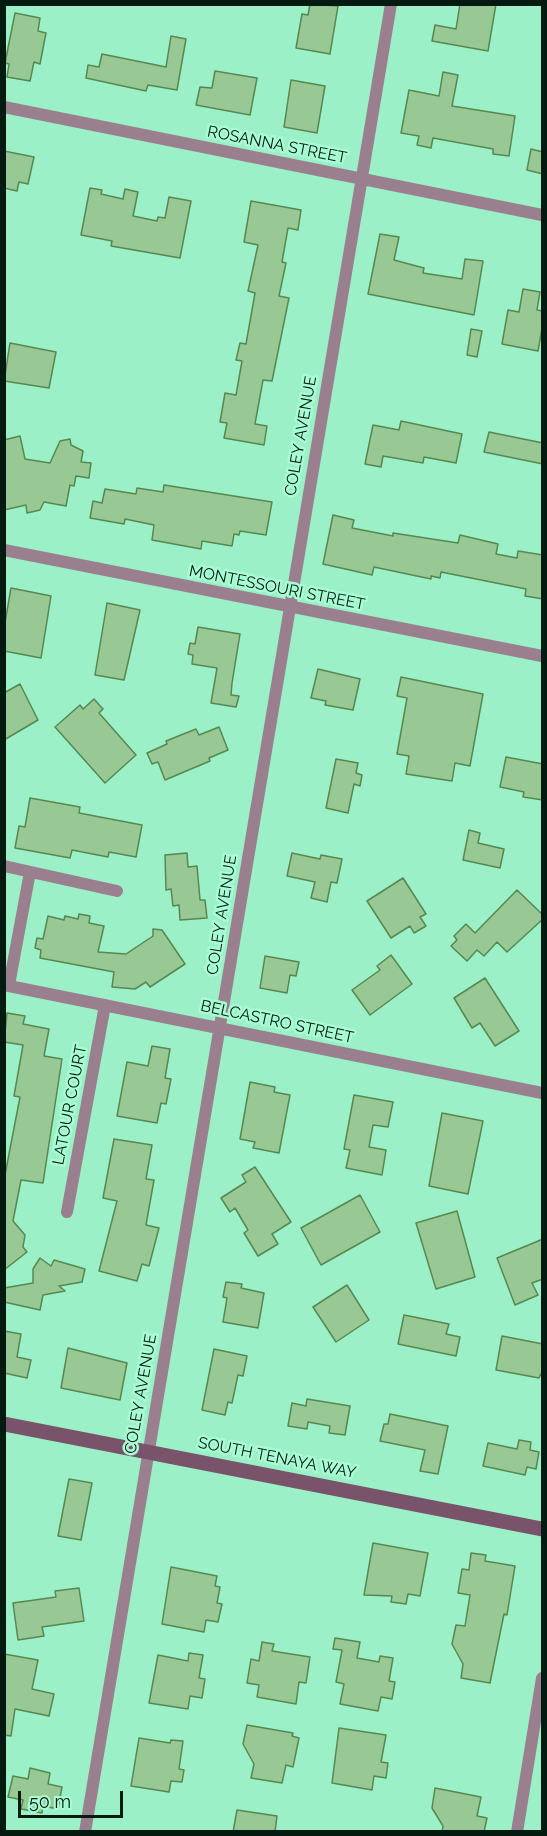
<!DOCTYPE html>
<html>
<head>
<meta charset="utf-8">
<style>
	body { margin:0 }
	#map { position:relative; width:547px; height:1836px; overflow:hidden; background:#9cf0c7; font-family:Raleway,sans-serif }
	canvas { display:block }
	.frame { position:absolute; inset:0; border:6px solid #021a0f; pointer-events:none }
	.scale { position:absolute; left:18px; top:1791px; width:105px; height:27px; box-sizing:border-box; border:3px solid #021a0f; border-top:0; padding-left:8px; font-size:18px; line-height:21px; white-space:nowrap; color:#021a0f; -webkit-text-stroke:4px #a9fdd4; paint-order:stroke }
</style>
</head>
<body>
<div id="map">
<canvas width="547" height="1836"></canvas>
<div class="frame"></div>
<div class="scale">50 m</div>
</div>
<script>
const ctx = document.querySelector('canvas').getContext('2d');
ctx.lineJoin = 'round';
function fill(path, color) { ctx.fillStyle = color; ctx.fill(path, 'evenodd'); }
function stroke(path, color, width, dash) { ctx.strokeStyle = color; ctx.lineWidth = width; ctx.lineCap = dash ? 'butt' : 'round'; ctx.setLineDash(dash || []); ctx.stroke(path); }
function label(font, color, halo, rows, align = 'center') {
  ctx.font = font + ' Raleway,sans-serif'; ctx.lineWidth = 5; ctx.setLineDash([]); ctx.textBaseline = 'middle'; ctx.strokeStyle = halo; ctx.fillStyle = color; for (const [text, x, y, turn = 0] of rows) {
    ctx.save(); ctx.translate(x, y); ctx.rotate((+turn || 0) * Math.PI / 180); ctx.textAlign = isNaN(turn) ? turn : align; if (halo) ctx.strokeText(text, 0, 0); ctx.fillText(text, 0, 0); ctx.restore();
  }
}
const building = new Path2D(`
	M310 4 338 6 330 54 296 48 302 14 308 15Z
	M460 4H496L488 51 432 41 435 25 456 29Z
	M15 13 40 18 38 31 46 33 40 64 34 62 30 81 7 77 9 64 5 63Z
	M171 36 186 39 177 90 148 85 146 91 86 78 88 65 99 67 102 54 166 67Z
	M215 71 257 78 250 115 196 105 200 87 212 88Z
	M443 72 458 75 452 106 515 116 509 156 493 154V149L433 138 431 148 417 145 419 136 401 133 409 90 439 96Z
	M291 80 325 86 317 133 284 127Z
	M531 149 543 152V174L527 170Z
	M4 151 34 157 28 184 19 182 17 191 4 188Z
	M90 188 102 190 101 194 123 199 125 189 138 192 133 216 157 221 158 217 165 218 169 197 191 201 180 258 111 246 112 241 81 235Z
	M251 201 301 210 298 230 288 228 282 262 286 263 279 296 289 298 272 381 263 380 255 424 267 426 264 445 224 438 227 423 220 422 225 393 236 395 242 361 236 360 240 343 246 344 255 293 248 291 258 245 244 242Z
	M380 234 399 237 394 260 424 268 423 273 462 279 465 259 483 261 474 315 368 294Z
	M523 289 540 292 537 310 543 311V323L538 351 502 344 508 310 519 312Z
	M471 329 482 331 477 357 467 355Z
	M10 343 56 352 49 388 4 381Z
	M401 421 462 434 456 463 424 457 423 463 383 456 381 467 365 464 373 425 399 430Z
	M489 432 543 443V464L484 452Z
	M20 436 25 459 50 463 60 441 70 439 71 445 83 451 81 462 91 463 89 478 76 476 74 486 70 485 66 506 44 502 40 510 27 513 26 505 4 510V440Z
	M164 485 272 502 266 535 240 531 239 535 234 534 232 546 202 541 201 549 152 540 154 525 125 519 124 524 90 518 93 501 102 503 105 489 136 494 137 488 163 492Z
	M333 515 354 520 352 528 393 536V533L458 543 460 535 498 544 496 554 517 558 518 551 543 555V599L525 596 526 589 441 572 440 578 431 576V579L374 567 372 575 323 564Z
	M11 588 51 596 41 658 4 651V628Z
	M107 603 140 610 124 680 95 675Z
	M198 627 240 634 232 683 231 695 239 696 236 707 211 703 217 668 192 664 193 655 188 654 190 643 195 644Z
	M318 669 360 679 353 710 325 705 326 701 311 698Z
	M401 677 483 694 470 766 455 763 452 781 406 774 409 756 397 754 407 698 397 696Z
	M20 684 38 720 4 740V693Z
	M94 699 103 709 99 713 136 755 105 783 55 727 80 705 83 709Z
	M219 727 228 750 209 758 210 761 165 780 158 762 152 764 147 753 167 744 166 741 196 729 199 735Z
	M506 757 543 764V800L523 797 524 792 500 787Z
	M336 759 358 763 356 773 362 775 360 786 354 784 348 813 326 808Z
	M30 798 80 807 79 813 142 825 136 857 109 852 108 857 72 850 70 858 15 848 19 826 25 827Z
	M469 830 480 833 478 843 504 849 500 868 463 860Z
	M187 853 188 867 197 866 200 900H205L207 918 180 920 179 905 173 906 171 889 166 890 165 855Z
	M292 853 320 859 321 855 342 859 337 883 331 882 327 902 311 898 315 882 287 876Z
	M403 878 426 914 420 917 426 926 414 933 410 926 391 938 367 901Z
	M517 890 543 915V919L507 952 497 942 484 956 477 950 467 961 451 946 457 940 454 936 466 924 475 933Z
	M79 914 90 916 89 923 104 926 98 952 126 954 153 936V929L162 930 185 964 150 987 146 982 135 989 112 987 114 972 40 958 41 950 35 948 37 938 43 939 48 916 64 920 65 916 78 919Z
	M391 955 412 984 370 1015 352 990 380 970 377 966Z
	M265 956 299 962 296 976 290 975 287 993 260 988Z
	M485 978 519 1031 495 1046 480 1023 472 1028 454 998Z
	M7 1013 25 1016 23 1024 49 1029 44 1056 62 1059 43 1183 21 1180 13 1221 25 1235 23 1247 27 1252 4 1270V1180L20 1097 14 1096 23 1045 4 1042Z
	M152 1046 170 1049 165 1078 171 1079 166 1104 161 1103 157 1123 117 1116 127 1062 148 1066Z
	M250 1082 275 1087 274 1092 290 1095 279 1153 253 1148 255 1142 240 1139Z
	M354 1095 393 1102 388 1127 373 1125 369 1147 386 1150 382 1175 346 1168 350 1150 344 1149Z
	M442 1113 483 1121 468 1194 429 1186Z
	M114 1139 152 1145 146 1179 154 1180 146 1225 159 1228 149 1266 142 1264 137 1281 99 1271 117 1201 103 1198Z
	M255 1167 291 1222 272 1234 278 1244 258 1256 244 1233 248 1230 235 1208 230 1212 221 1198 246 1182 242 1175Z
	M360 1195 380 1232 321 1265 301 1228Z
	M457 1211 475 1277 436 1289 416 1223Z
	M543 1239V1279L532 1283 538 1295 515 1305 497 1258Z
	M40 1258 51 1266 54 1260 85 1269 82 1282 59 1286 65 1291 43 1295 40 1310 4 1302V1288L33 1283V1269Z
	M226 1282 242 1284 241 1288 264 1293 258 1328 223 1322 227 1298 223 1297Z
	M347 1285 369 1320 336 1342 313 1307Z
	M404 1315 449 1324 446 1334 460 1337 456 1356 398 1344Z
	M4 1331 21 1334 17 1357 31 1360 27 1378 4 1373Z
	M502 1336 543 1344V1370L539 1378 496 1370Z
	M68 1348 127 1363 120 1400 61 1388Z
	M214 1349 247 1356 243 1376 238 1375 232 1403 228 1402 225 1415 202 1410Z
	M307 1399 350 1406 345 1435 329 1433 330 1426 308 1422 307 1429 288 1426 292 1403 306 1406Z
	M390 1414 448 1426 438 1474 420 1471 425 1450 380 1441 384 1424H388Z
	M519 1440 531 1442 530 1450 539 1452 536 1469 527 1467 525 1475 483 1466 488 1443 517 1449Z
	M69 1479 92 1483 81 1540 58 1536Z
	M373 1543 428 1553 420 1596 408 1594 406 1604 391 1602 392 1596 364 1595Z
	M471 1553 486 1555 485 1561 515 1566 507 1615 504 1614 490 1683 461 1678 463 1664 452 1644 456 1625 465 1626 470 1595 458 1593 462 1569 469 1570Z
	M171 1567 217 1576 215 1586 220 1587 217 1603 222 1604 218 1622 206 1620 204 1632 162 1624Z
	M79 1588 84 1621 42 1627 44 1636 18 1640 13 1603 56 1597 55 1591Z
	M335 1638 360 1642 357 1658 379 1662 380 1656 393 1658 389 1681 395 1682 392 1699 381 1697 378 1711 340 1704 344 1684 336 1682 342 1650 333 1649Z
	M262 1642 274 1644 272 1651 310 1657 306 1683 299 1682 296 1704 257 1697 259 1685 247 1683 251 1659 259 1661Z
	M189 1653 203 1655 199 1678 205 1679 202 1698 190 1696 188 1709 149 1703 158 1655 188 1661Z
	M4 1654 38 1660 32 1689 54 1694 49 1716 15 1709 11 1736 4 1735Z
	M247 1725 293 1733 292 1736 299 1738 293 1767 286 1765 282 1783 251 1778 254 1764 243 1744Z
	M339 1728 386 1735 381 1762 388 1763 386 1778 374 1776 372 1790 332 1783Z
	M139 1738 170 1743 171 1740 183 1741 179 1769 184 1770 182 1782 171 1781 169 1792 131 1786Z
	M30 1768 50 1773 48 1784 62 1787 58 1809 43 1806 42 1813 21 1809 23 1800 8 1797 13 1776 28 1779Z
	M435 1788 481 1797 477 1816 487 1818 484 1832H442L443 1826 432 1808Z
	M237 1810 277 1816 275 1832H233Z`);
fill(building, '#98c893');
stroke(building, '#568951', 1.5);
stroke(new Path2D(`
	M4 107 542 215
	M4 550 542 656
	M4 866 117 891
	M4 985 542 1093
	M9 985 30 872
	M67 1212 105 1005
	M85 1832 391 4
	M517 1832 542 1678`), '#9a7f8f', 12);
stroke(new Path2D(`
	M4 1424 542 1529`), '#79536a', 15);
label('16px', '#021a0f', '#a9fdd4', [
	["ROSANNA STREET",277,145,11],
	["COLEY AVENUE",301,436,-80],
	["MONTESSOURI STREET",277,588,11],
	["COLEY AVENUE",222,915,-81],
	["BELCASTRO STREET",277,1022,12],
	["LATOUR COURT",70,1105,-79],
	["COLEY AVENUE",141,1394,-80],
	["SOUTH TENAYA WAY",277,1458,11]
]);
</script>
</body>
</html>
